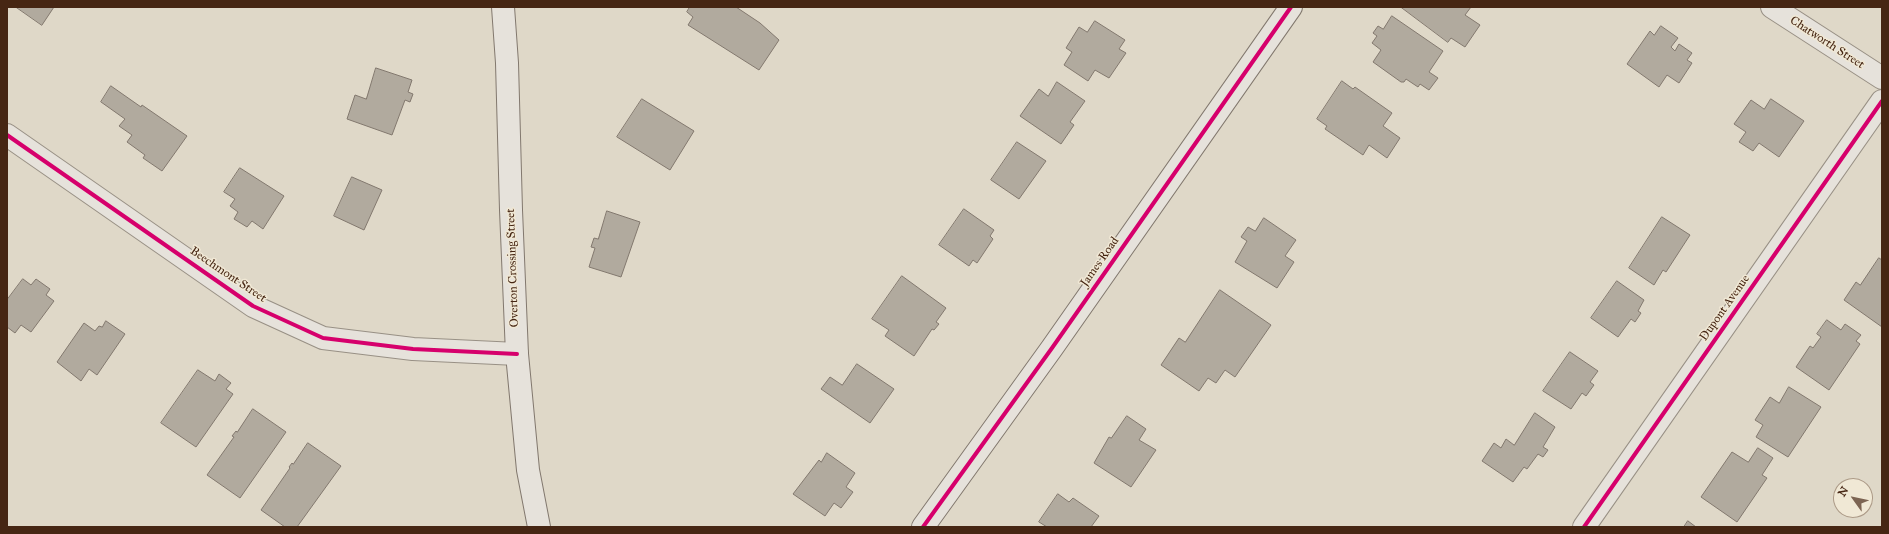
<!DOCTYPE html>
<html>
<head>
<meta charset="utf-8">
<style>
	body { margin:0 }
	#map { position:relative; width:1889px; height:534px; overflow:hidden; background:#dfd8c8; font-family:"IM FELL Great Primer",serif }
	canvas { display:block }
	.frame { position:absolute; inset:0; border:8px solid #462613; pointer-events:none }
	.north { position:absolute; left:1833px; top:478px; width:40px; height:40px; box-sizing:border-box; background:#f0e8d5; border:1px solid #ac9a87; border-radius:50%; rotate:303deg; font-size:11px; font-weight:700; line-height:16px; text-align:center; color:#462613 }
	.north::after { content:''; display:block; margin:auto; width:14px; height:18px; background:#7c6452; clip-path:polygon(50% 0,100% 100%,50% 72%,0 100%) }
</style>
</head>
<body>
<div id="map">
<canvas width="1889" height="534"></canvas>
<div class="frame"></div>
<div class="north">N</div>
</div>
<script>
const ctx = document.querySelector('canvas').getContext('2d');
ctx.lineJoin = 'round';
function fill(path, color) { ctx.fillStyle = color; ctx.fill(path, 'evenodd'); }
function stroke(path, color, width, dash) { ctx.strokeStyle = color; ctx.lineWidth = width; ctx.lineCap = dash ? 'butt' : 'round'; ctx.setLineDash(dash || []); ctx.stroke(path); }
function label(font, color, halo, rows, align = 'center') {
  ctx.font = font + ' "IM FELL Great Primer",serif'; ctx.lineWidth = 3; ctx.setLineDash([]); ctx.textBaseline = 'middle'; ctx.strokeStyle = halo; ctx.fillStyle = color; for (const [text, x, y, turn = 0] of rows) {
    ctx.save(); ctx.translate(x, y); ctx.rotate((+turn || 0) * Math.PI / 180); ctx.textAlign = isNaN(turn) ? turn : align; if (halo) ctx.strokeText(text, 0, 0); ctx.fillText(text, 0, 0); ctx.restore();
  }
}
const building = new Path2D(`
	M16 7H54L42 25Z
	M690 7H736L760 23 779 40 759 70 688 25 693 17 687 12Z
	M1401 7H1471L1465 15 1480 25 1465 47 1451 38 1448 42Z
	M1392 16 1443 51 1429 72 1438 78 1429 90 1420 84 1418 87 1406 79 1404 82H1401L1373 62 1381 50 1372 43 1377 36 1373 33 1378 26 1383 29Z
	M1095 21 1125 40 1119 49 1126 53 1109 78 1095 70 1088 81 1064 65 1072 52 1066 48 1079 27 1087 32Z
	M1661 26 1678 38 1671 47 1675 51 1679 44 1692 53 1687 60 1692 63 1679 83 1667 75 1659 87 1627 64 1650 31 1654 35Z
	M376 68 412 80 408 92 413 94 410 102 405 100 392 135 347 119 355 95 366 99Z
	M1342 81 1353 89 1355 87 1392 113 1383 126 1400 138 1387 158 1369 145 1363 155 1325 129 1327 126 1317 119Z
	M1057 82 1085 101 1070 122 1074 125 1061 144 1020 116 1039 89 1048 96Z
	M111 86 141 107 142 105 187 136 162 171 143 158 145 155 127 142 132 135 119 126 125 119 101 102Z
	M642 99 694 131 670 170 617 137Z
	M1771 99 1804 121 1779 157 1759 143 1753 151 1739 142 1746 132 1734 124 1751 100 1764 109Z
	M1017 142 1046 161 1019 199 991 180Z
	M240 168 284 196 263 229 252 221 247 227 234 219 238 212 230 206 235 199 224 192Z
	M352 177 382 190 364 230 334 216Z
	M964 209 994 230 990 236 993 239 977 263 973 260 969 266 939 245Z
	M607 211 640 222 621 277 589 267 595 248 591 247 594 238 598 239Z
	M1662 217 1690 235 1666 272 1663 270 1654 285 1629 268Z
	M1264 218 1296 240 1285 256 1294 262 1277 288 1235 262 1247 241 1241 237 1248 227 1255 231Z
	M1879 258 1882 260V327L1844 300 1856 282 1860 285Z
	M902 276 946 308 936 322 939 324 934 330 932 329 914 356 885 336 889 330 872 319Z
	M23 279 31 285 36 279 50 289 46 295 54 301 31 332 21 325 15 333 7 327V300Z
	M1617 281 1644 300 1638 311 1641 313 1635 322 1631 319 1618 337 1591 318Z
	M1220 290 1271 325 1235 377 1225 370 1216 383 1208 378 1199 391 1161 365 1179 338 1185 342Z
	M1827 320 1841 330 1845 324 1861 335 1856 341 1860 344 1829 390 1796 367 1810 346 1813 348 1821 337 1817 334Z
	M106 321 125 334 97 375 89 369 81 381 57 362 84 323 95 331 99 326 102 327Z
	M1570 352 1598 371 1590 382 1594 385 1586 396 1582 393 1571 409 1543 391Z
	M857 364 894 389 870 423 821 389 830 377 842 385Z
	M198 370 215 381 219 374 231 383 226 389 233 394 196 447 161 423Z
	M1789 387 1821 407 1788 457 1756 437 1763 425 1755 420 1770 397 1779 403Z
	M253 409 286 432 240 498 207 475 234 437 232 436 236 431 237 432Z
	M1535 413 1555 427 1543 447 1548 450 1543 457 1538 454 1527 469 1524 467 1513 482 1482 461 1494 443 1501 448 1506 439 1514 445Z
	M1127 416 1146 429 1139 440 1156 450 1131 487 1094 463 1109 437 1111 438Z
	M308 443 341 466 297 527H285L261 510 290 468 289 467 292 463 293 464Z
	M1758 448 1773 458 1762 475 1767 478 1737 522 1701 497 1732 452 1748 462Z
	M827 453 855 473 846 487 853 492 841 508 834 503 825 516 793 494 819 460 821 462Z
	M1058 494 1069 502 1073 498 1099 516 1091 527H1047L1039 522Z
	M1688 521 1696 527H1684Z`);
fill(building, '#b1aa9e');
stroke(building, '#82786e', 1);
const street = new Path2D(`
	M1772 7 1882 78
	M7 135 253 306 323 338 413 349 517 354
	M1584 527 1882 101`);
const secondary = new Path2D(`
	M503 7 507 63 511 210 517 354 528 470 539 527
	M923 527 1052 348 1291 7`);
stroke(street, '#989085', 24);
stroke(secondary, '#82786e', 24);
stroke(street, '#e6e2db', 22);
stroke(secondary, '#e6e2db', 22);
stroke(new Path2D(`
	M7 135 253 306 323 338 413 349 517 354
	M923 527 1052 348 1291 7
	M1584 527 1882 101`), '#d6006c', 4);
label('12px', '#462613', '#f0e8d5', [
	["Chatworth Street",1827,43,33],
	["James Road",1100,262,-55],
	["Overton Crossing Street",513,268,-92],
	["Beechmont Street",228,275,34],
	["Dupont Avenue",1725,308,-55]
]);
</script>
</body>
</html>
